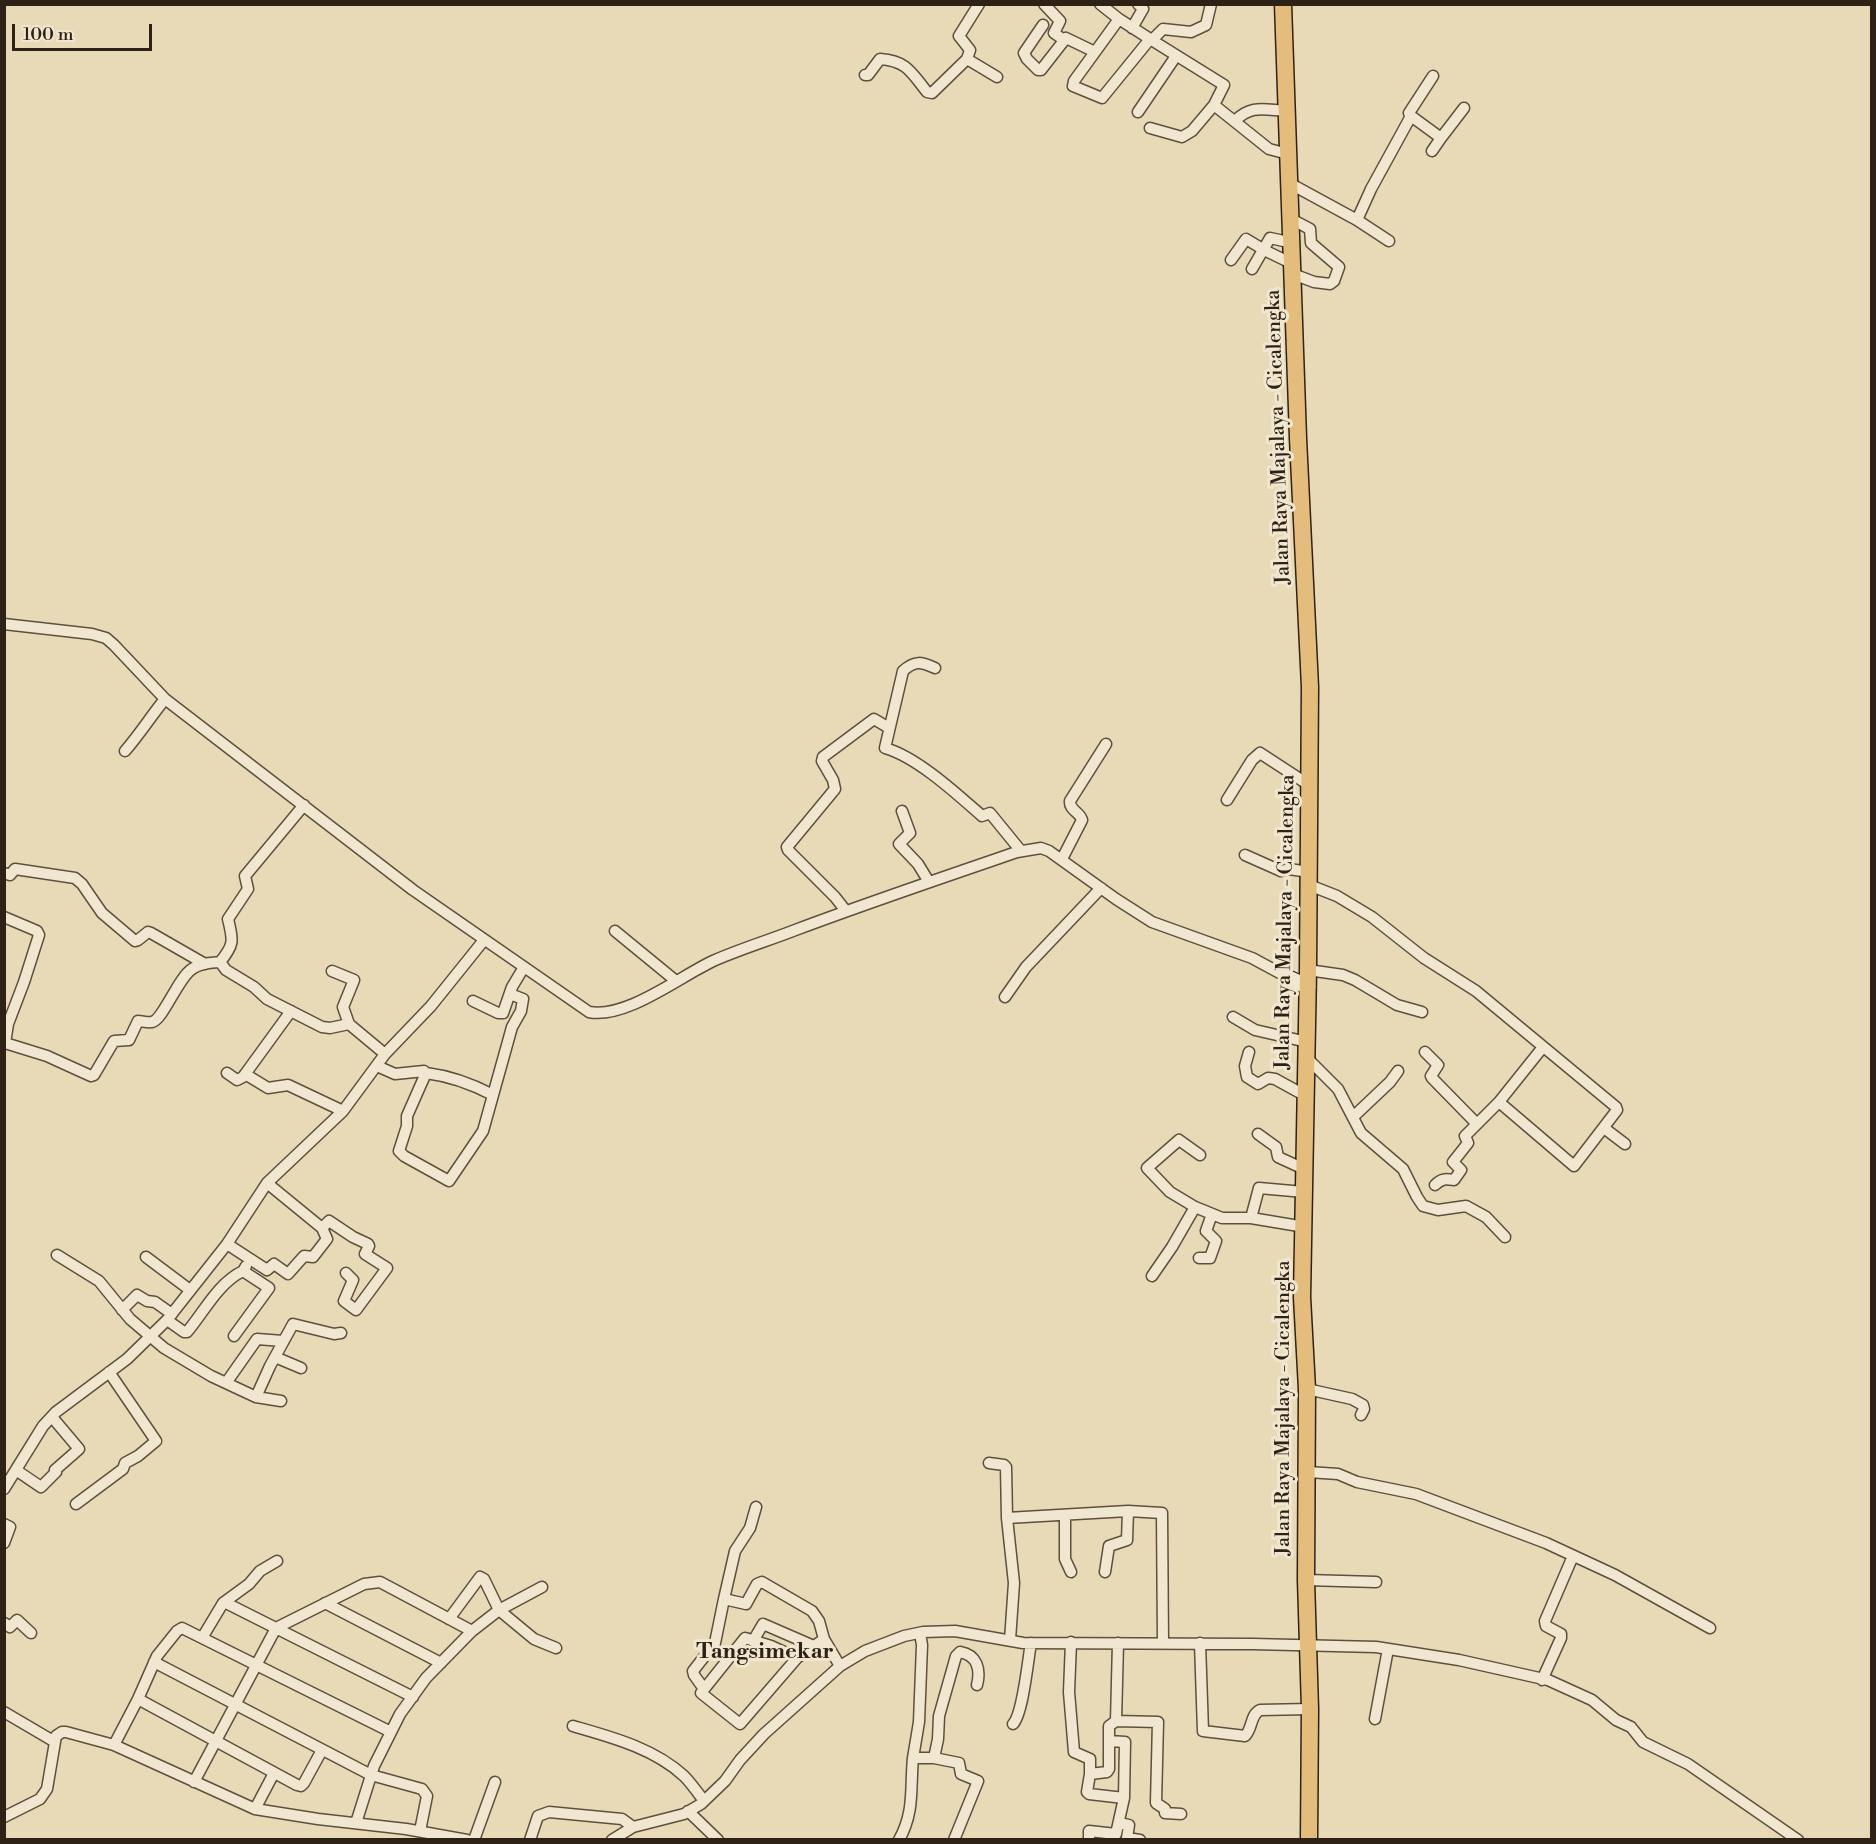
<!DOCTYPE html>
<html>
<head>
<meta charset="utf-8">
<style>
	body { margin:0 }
	#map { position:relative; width:1876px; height:1844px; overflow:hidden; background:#e9dab7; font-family:"Libre Bodoni",serif }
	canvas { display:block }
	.frame { position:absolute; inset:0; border:6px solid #2d2215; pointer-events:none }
	.scale { position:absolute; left:12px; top:24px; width:140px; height:27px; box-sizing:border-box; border:3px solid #2d2215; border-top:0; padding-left:8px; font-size:18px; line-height:21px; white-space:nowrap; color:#2d2215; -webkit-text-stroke:4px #f1e7d0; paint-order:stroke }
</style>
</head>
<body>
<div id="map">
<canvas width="1876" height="1844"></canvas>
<div class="frame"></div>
<div class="scale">100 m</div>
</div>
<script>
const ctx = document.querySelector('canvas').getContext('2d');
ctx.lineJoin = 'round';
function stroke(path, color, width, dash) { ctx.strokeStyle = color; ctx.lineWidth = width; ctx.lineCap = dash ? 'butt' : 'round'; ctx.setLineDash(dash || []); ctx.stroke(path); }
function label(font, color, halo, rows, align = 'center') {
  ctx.font = font + ' "Libre Bodoni",serif'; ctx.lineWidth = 6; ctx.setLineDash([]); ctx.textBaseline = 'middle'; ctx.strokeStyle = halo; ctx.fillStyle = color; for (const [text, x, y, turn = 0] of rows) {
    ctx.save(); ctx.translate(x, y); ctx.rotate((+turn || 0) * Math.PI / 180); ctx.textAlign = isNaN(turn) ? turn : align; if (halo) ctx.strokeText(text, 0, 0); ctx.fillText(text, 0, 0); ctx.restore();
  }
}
const street = new Path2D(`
	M1044 4 1060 21 1054 33 1064 40
	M1100 4 1119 19 1074 81 1073 86 1102 98 1150 39 1224 85 1214 105
	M1119 19 1150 39
	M1043 25 1024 53 1027 59 1038 70H1041L1066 38 1095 52
	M1132 28 1143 9 1138 4
	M1152 40 1163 29 1191 32 1206 25 1211 4
	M967 59 997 77
	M865 75H868L880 59C907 61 911 72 927 92L932 93 967 59 970 50 959 36 979 4
	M1138 112 1176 56
	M1411 116 1409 113 1433 76
	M1235 121C1251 104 1265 110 1287 111
	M1150 128 1182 137 1192 131 1214 105 1269 149 1288 154
	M1432 151 1441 138
	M1289 183 1357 220 1371 189 1411 116 1441 138 1464 108
	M1291 219 1310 229 1311 243 1339 267 1334 281 1330 284 1314 282 1293 274
	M1357 220 1389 241
	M1231 260 1246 239 1266 251 1293 264
	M1252 269 1270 238 1293 243
	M4 624 92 634 106 638 114 645 165 699 413 890 589 1012C626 1019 679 977 713 961 740 949 770 940 798 929 870 902 944 877 1017 852L1041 848 1049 851 1116 899 1152 922 1252 958 1291 979
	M935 668C921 662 915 660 903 671L885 748C917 757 957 794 982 816L990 813 1021 851
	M125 751C140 734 151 716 165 699
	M1227 800 1252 760 1260 753 1309 785
	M304 805 245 876 248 889 228 919C233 940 235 944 220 962L226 970 254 987 267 999 322 1027 330 1028 349 1024 385 1054
	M902 811 910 833 899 844 918 864 929 882
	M1245 855 1281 871 1289 869 1309 872
	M1062 859 1082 820C1080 812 1069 810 1070 801L1106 744
	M4 873 10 875 15 869 75 878 82 884 102 913 135 941 138 940 148 932 151 933 205 964
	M1309 885 1337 896 1372 917 1424 958 1476 991 1616 1107 1617 1110 1574 1166 1499 1102
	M846 911 835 897 788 850 787 847 835 789 833 780 822 761 823 757 874 719 889 728
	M4 917 37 931 39 935 24 982 8 1024 5 1043 47 1056 91 1076 94 1075 114 1041 129 1040 138 1021C142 1021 148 1023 152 1022 163 1020 178 978 192 969 200 963 210 963 220 962
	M615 931 676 981
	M1308 970 1343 975 1355 980 1397 1005 1422 1012
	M332 971 354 980 343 1007 349 1024
	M1005 997 1026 967 1101 888
	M473 1001 498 1013H503L512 987 524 967
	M1233 1017 1255 1030 1307 1042
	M1249 1052 1245 1066 1247 1077 1258 1084 1268 1078 1275 1079 1306 1096
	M1425 1052 1438 1065 1431 1076 1432 1078 1477 1124
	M1306 1057 1338 1089 1361 1133 1403 1169 1417 1197 1423 1206 1438 1210 1466 1206 1486 1217 1505 1237
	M377 1066 395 1074 424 1071 426 1073 407 1116V1126L399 1151 404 1156 449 1181 483 1131 512 1027 521 1011 523 999 510 994
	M227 1073 237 1080 243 1077 291 1011
	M426 1073C450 1076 472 1084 493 1095
	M245 1074 268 1088 288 1085 343 1111
	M1353 1117 1390 1082 1398 1071
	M1604 1128 1625 1144
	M1258 1134 1276 1147 1278 1157 1304 1169
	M267 1183 322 1228 329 1221 353 1237 368 1244 369 1246 365 1254 387 1268 356 1310 344 1301 353 1280 346 1273
	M1435 1185C1442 1178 1446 1179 1454 1180L1461 1170 1453 1162 1468 1143 1465 1136 1499 1102 1543 1047
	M1195 1207 1170 1192 1147 1168 1179 1140 1200 1155
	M1251 1218 1259 1188 1304 1192
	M227 1244 267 1270 274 1264 288 1274 304 1256 313 1257 327 1239 322 1228
	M57 1255 99 1281 130 1319 164 1348 211 1376 256 1397 281 1401
	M146 1257 190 1290
	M1199 1258H1210L1216 1241 1206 1231 1212 1214
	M1152 1276 1172 1247 1195 1207 1222 1218H1251L1305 1227
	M122 1310 137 1295 147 1301 155 1302 172 1314
	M167 1320 184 1332H187C204 1312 218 1283 243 1271
	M234 1336 269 1288 243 1271 246 1266
	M275 1357 301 1368
	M226 1383 257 1339 283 1341
	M1307 1389 1352 1399 1363 1405 1364 1409 1361 1415
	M256 1397 270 1366 293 1324 334 1334 341 1333
	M989 1463 1004 1465 1006 1467 1007 1518 1128 1511
	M16 1470 41 1487 56 1472 55 1470 79 1449 52 1417
	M1308 1472 1338 1474 1357 1482 1416 1494 1546 1543 1615 1575 1710 1628
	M4 1489 43 1426 56 1412 127 1359 167 1320 227 1244 267 1183 343 1111 385 1054 431 1006 484 940
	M76 1504 123 1469 125 1463 138 1456 156 1441 109 1372
	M756 1507 750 1528 735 1551 724 1599 746 1604 757 1584 762 1582 812 1611 819 1621 824 1639 840 1666
	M1065 1515V1559L1071 1572
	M1007 1518 1014 1583 1010 1640
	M4 1524 10 1527 4 1543
	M1105 1572 1109 1546 1127 1540 1128 1511 1162 1513 1163 1643
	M1306 1580 1376 1582
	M325 1603 441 1663
	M228 1604 413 1697
	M449 1619 480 1577 484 1579 499 1610 542 1587
	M4 1623 10 1627 17 1620 31 1633
	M472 1631 499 1610 534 1639 556 1648
	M920 1633 922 1645 919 1722 913 1758H934L959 1763 961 1774 978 1781 954 1840
	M202 1638 223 1603 249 1584 260 1571 277 1561
	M753 1641 763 1624 816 1647
	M1071 1642 1069 1692 1074 1752 1090 1759V1774L1087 1792 1089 1794 1124 1798 1116 1834 1089 1831V1840
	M1200 1643 1203 1731 1245 1736C1253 1728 1250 1715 1260 1710L1310 1709
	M797 1658 771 1646 745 1638 701 1693 740 1724 797 1658 824 1639
	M154 1662 371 1775 422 1789 427 1796 420 1831
	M1542 1680 1561 1638V1634L1546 1626 1545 1621 1573 1556
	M704 1689 694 1675 693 1671 715 1643 724 1599
	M138 1699 297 1785 301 1786 304 1783 322 1750
	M4 1712 55 1742
	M1375 1719 1388 1649
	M1116 1721 1158 1722 1156 1803 1165 1809V1813L1181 1814
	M1013 1724C1023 1714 1028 1659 1031 1643
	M573 1726C611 1737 654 1748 684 1776 691 1783 698 1793 704 1801
	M1109 1741 1125 1742 1124 1798
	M114 1745 138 1699 157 1656 177 1631 182 1628 391 1732
	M934 1758 938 1739 939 1716 956 1656 960 1652C977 1655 981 1669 977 1685
	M1090 1774 1107 1772 1109 1769V1726L1116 1721 1118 1643
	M194 1782 276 1628 364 1584 380 1582 472 1631 426 1678 400 1714 374 1766 356 1823
	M255 1809 274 1773
	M688 1811 718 1840
	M4 1817 40 1799 47 1789 56 1736 62 1732H66L114 1745 255 1809 318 1819 406 1829 467 1840
	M1119 1823 1129 1825 1127 1838 1140 1840
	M474 1840 495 1782
	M530 1840 538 1816 549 1812 622 1819 633 1827
	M612 1840 633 1827 684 1814 701 1804 725 1781 740 1760 764 1734 840 1666 865 1651 904 1636 923 1632 955 1631 1023 1643 1253 1644 1376 1647 1459 1660 1548 1680 1592 1700 1616 1720 1631 1727 1643 1742 1688 1764 1798 1840
	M899 1840C915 1811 910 1788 913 1758`);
const secondary = new Path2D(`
	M1291 979 1308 987`);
const primary = new Path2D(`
	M1283 4 1298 438 1310 687 1308 970 1302 1297 1307 1389 1306 1580 1310 1709 1309 1840`);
stroke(street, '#5c503e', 13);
stroke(secondary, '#2d2215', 17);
stroke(primary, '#2d2215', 19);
stroke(street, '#f1e7d0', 10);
stroke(secondary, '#f1e7d0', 15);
stroke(primary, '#e4bd7c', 16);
label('20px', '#2d2215', '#f1e7d0', [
	["Jalan Raya Majalaya - Cicalengka",1279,437,-92],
	["Jalan Raya Majalaya - Cicalengka",1286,922,-89],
	["Jalan Raya Majalaya - Cicalengka",1284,1408,-90]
]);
label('bold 22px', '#2d2215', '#f1e7d0', [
	["Tangsimekar",765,1653]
]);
</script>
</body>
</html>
